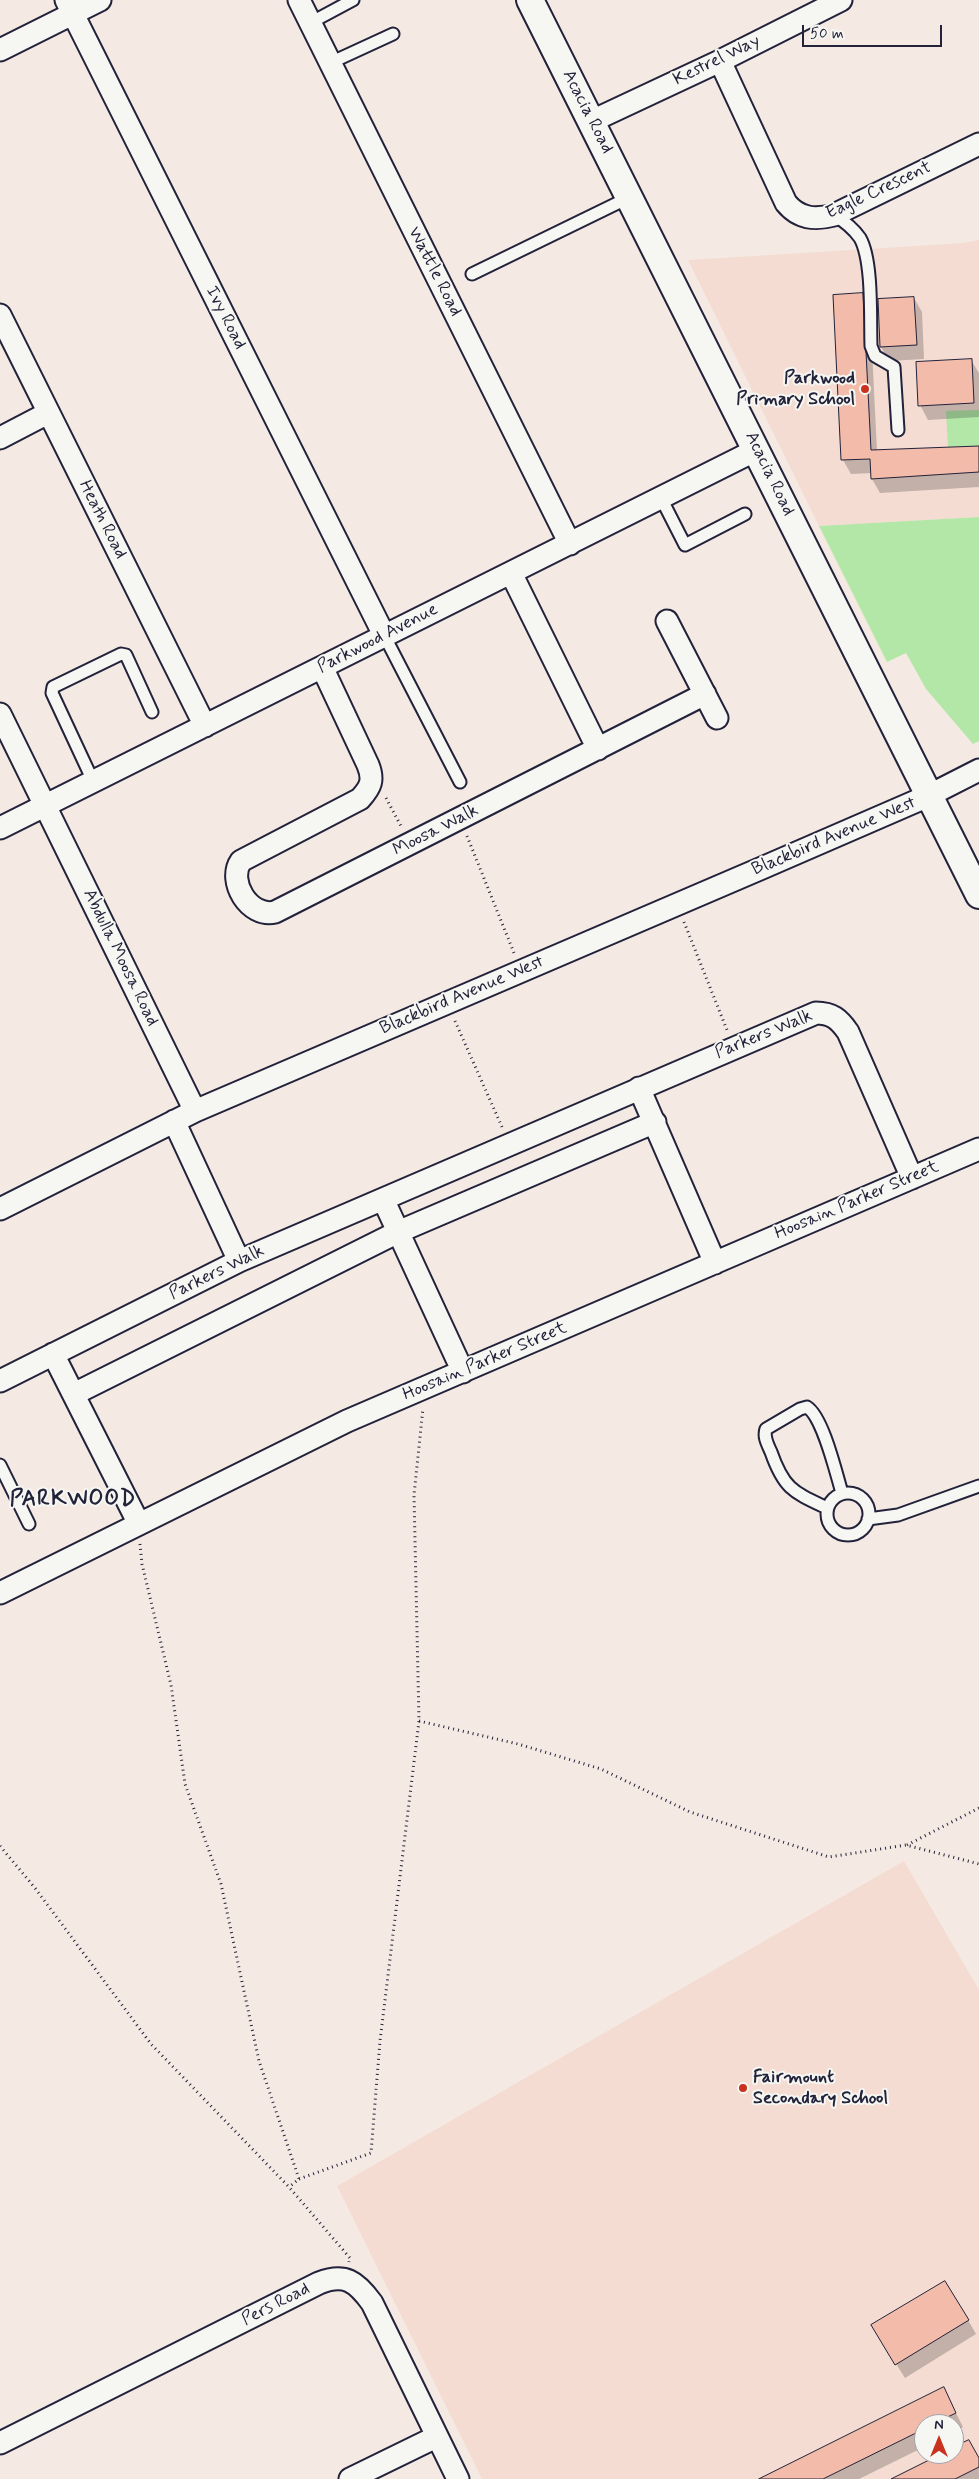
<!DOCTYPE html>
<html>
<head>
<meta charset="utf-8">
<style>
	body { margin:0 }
	#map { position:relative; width:979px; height:2479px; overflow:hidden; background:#f5eae3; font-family:Mynerve,sans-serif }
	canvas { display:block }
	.north { position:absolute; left:914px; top:2414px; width:50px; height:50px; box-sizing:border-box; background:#f6f6f2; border:1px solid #a1a1a9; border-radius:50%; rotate:0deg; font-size:14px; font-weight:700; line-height:20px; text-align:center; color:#22223b }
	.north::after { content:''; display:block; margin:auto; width:18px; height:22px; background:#c8321e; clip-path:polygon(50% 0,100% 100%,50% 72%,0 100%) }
	.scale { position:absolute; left:802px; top:25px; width:140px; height:22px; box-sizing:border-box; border:2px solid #22223b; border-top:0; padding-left:6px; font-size:15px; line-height:18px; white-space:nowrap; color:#22223b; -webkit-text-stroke:4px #f6f6f2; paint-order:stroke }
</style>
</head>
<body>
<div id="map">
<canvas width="979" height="2479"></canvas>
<div class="north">N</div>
<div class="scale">50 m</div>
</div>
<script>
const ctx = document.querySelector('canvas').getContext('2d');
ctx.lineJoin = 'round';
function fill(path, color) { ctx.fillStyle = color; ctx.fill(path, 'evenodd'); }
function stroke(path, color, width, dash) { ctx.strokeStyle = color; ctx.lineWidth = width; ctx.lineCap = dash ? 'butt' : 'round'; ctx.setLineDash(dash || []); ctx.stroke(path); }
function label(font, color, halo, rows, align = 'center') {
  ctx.font = font + ' Mynerve,sans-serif'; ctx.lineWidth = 4; ctx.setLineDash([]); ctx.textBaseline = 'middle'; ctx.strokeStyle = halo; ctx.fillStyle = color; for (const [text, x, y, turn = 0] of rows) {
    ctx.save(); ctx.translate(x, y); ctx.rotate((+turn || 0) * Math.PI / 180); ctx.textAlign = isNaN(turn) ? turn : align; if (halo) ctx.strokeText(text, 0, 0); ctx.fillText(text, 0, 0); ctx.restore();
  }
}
fill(new Path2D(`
	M979 240V517L819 526 688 260 963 243Z
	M904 1861 979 1990V2479H482L337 2186ZM924 2424H954V2454H924Z`), '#f4dcd2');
fill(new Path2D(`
	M979 410V446L948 447 946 411Z
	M979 517V741L973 744 926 689 906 653 887 662 819 526Z`), '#b2e7a8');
fill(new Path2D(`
	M862 295 870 309 877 451 979 447V487L880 493 872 479V473L851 474 843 460 834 296Z
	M914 298 922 312 924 359 889 361 881 347 879 300Z
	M971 360 979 373V417L928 420 920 405Z
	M968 2320 976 2334 905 2378 881 2340Z
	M951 2403 963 2427 954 2432V2424H924V2447L859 2479H762Z
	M954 2449 979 2459V2479H893L944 2454H954Z`), '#0003');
const building = new Path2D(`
	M863 293 871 450 979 446V472L871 479 870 459 841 460 833 295Z
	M914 297 917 345 880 347 878 299Z
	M972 359 974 403 918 406 916 362Z
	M945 2281 969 2320 895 2365 871 2325Z
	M944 2387 956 2413 933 2424H924V2429L823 2479H759Z
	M969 2440 979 2458V2467L955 2479H891L941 2454H954V2447Z`);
fill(building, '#f3bba9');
stroke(building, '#22223b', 1);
const service = new Path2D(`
	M310 23 353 0
	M330 63 393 34
	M834 215C844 221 853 228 860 238 873 261 870 318 871 346L875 356 894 367 898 430
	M472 274 630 197
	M661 498 685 545 745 514
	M384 635 460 782
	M93 781 52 693 53 687 121 654 126 655 152 712
	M0 1465 29 1524
	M827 1514a21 21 0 1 1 42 0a21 21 0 1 1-42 0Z
	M827 1508C793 1492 784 1489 771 1452 768 1445 763 1437 766 1429L800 1409 807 1407C823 1417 836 1473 842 1493
	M868 1519 898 1515 979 1486`);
const minor = new Path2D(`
	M66 0 384 635
	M299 0 570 544
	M0 50 100 0
	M720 61 786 203C799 219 815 220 834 215L979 144
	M592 121 720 61 841 0
	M0 315 205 726
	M0 438 48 413
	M511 573 598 749
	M667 621 717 718
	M322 667 368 765C374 780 371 787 360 799L241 861C227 881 249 918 275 912L705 694
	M0 714 195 1111
	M0 828 756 450
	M639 1088 715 1263
	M174 1121 239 1261
	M383 1199 463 1372
	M0 1209 195 1111 762 868 928 796 979 770
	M53 1354 139 1524
	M0 1381 239 1261 816 1013C832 1013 839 1019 848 1032L912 1178
	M74 1394 398 1232 655 1122
	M0 1593 347 1421 979 1149
	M0 2443 319 2283C345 2273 356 2281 372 2303L458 2479
	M350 2479 436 2437`);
const tertiary = new Path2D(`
	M530 0 979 895`);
stroke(service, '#22223b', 15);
stroke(minor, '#22223b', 25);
stroke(tertiary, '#22223b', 30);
stroke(new Path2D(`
	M386 798 402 828
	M467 836 514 953
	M684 922 727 1030
	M455 1021 502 1127
	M140 1544 142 1564 171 1685 185 1784 221 1884 259 2061 299 2179 289 2187
	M419 1721 518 1744 601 1769 690 1812 829 1857 906 1845 979 1864
	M907 1845 979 1808
	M0 1846 35 1888 151 2044 289 2187 350 2258 349 2262
	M299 2179 371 2153 380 2041 419 1721 414 1495 423 1408`), '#22223b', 3, [1, 4]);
stroke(service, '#f6f6f2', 11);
stroke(minor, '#f6f6f2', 21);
stroke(tertiary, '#f6f6f2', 26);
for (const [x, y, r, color] of [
	[865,389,5,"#c8321e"],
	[743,2088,5,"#c8321e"]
]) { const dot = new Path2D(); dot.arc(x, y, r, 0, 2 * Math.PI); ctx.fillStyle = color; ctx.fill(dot); stroke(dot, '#f6f6f2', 2); }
label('18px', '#22223b', '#f6f6f2', [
	["Kestrel Way",717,61,-26],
	["Acacia Road",587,112,63],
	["Eagle Crescent",879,191,-25],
	["Wattle Road",434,272,63],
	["Ivy Road",225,318,63],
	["Acacia Road",769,474,64],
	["Heath Road",102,520,63],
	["Parkwood Avenue",378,639,-27],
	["Moosa Walk",436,831,-27],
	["Blackbird Avenue West",834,837,-23],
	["Abdulla Moosa Road",120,958,64],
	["Blackbird Avenue West",462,996,-23],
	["Parkers Walk",764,1035,-22],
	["Hoosain Parker Street",857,1201,-23],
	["Parkers Walk",217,1273,-26],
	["Hoosain Parker Street",485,1362,-23],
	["Pers Road",276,2305,-27]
]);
label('bold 18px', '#22223b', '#f6f6f2', [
	["Parkwood",855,379],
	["Primary School",855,400],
	["Fairmount",753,2078,"left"],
	["Secondary School",753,2099,"left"]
], 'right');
ctx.letterSpacing = '1px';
label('bold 22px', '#22223b', '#f6f6f2', [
	["PARKWOOD",73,1500]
]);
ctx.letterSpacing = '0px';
</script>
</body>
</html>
